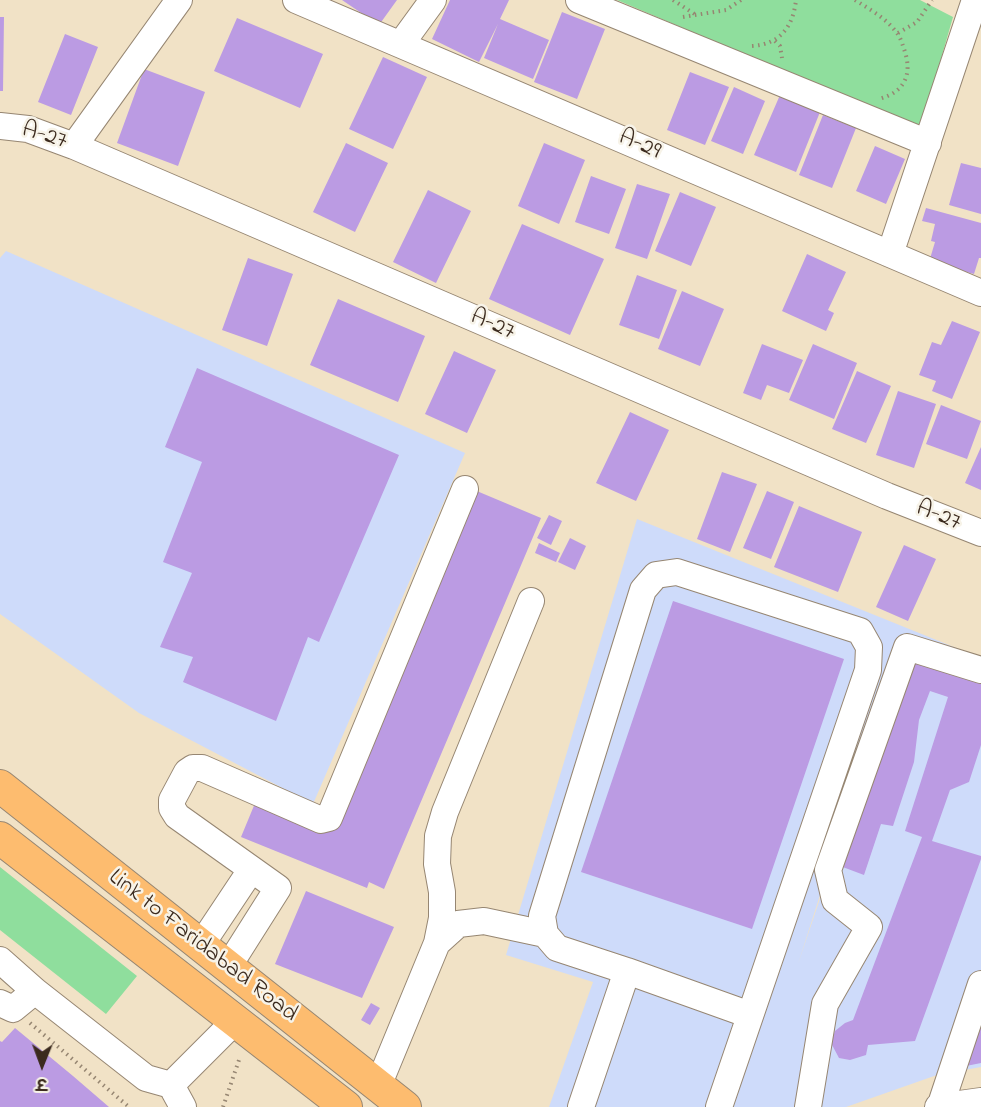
<!DOCTYPE html>
<html>
<head>
<meta charset="utf-8">
<style>
	body { margin:0 }
	#map { position:relative; width:981px; height:1107px; overflow:hidden; background:#f1e2c6; font-family:"Indie Flower","Playpen Sans Deva",sans-serif }
	canvas { display:block }
	.north { position:absolute; left:12px; top:1035px; width:60px; height:60px; -webkit-text-stroke:4px #f7f3e8; paint-order:stroke; rotate:181deg; font-size:16px; font-weight:700; line-height:24px; text-align:center; color:#3b2a1e }
	.north::after { content:''; display:block; margin:auto; width:21px; height:27px; background:#3b2a1e; clip-path:polygon(50% 0,100% 100%,50% 72%,0 100%) }
</style>
</head>
<body>
<div id="map">
<canvas width="981" height="1107"></canvas>
<div class="north">उ</div>
</div>
<script>
const ctx = document.querySelector('canvas').getContext('2d');
ctx.lineJoin = 'round';
function fill(path, color) { ctx.fillStyle = color; ctx.fill(path, 'evenodd'); }
function stroke(path, color, width, dash) { ctx.strokeStyle = color; ctx.lineWidth = width; ctx.lineCap = dash ? 'butt' : 'round'; ctx.setLineDash(dash || []); ctx.stroke(path); }
function label(font, color, halo, rows, align = 'center') {
  ctx.font = font + ' "Indie Flower",sans-serif'; ctx.lineWidth = 5; ctx.setLineDash([]); ctx.textBaseline = 'middle'; ctx.strokeStyle = halo; ctx.fillStyle = color; for (const [text, x, y, turn = 0] of rows) {
    ctx.save(); ctx.translate(x, y); ctx.rotate((+turn || 0) * Math.PI / 180); ctx.textAlign = isNaN(turn) ? turn : align; if (halo) ctx.strokeText(text, 0, 0); ctx.fillText(text, 0, 0); ctx.restore();
  }
}
fill(new Path2D(`
	M6 251 465 453 313 804 139 713 0 614V258Z
	M637 519 981 658V1067L937 1075 846 1107H549L593 982 506 955ZM868 745 832 863 798 964Z`), '#cedbfa');
fill(new Path2D(`
	M617 0H920L953 17 921 129Z
	M0 867 137 976 106 1014 0 930Z`), '#8fde9d');
fill(new Path2D(`
	M342 0H397L379 25Z
	M450 0H509L500 19 549 40 533 79 484 58 498 24 479 62 432 39Z
	M562 12 605 29 577 99 534 82Z
	M0 17H4L3 91H0Z
	M237 18 323 54 300 108 214 71Z
	M65 34 98 47 71 115 38 102Z
	M383 57 427 77 393 149 349 129Z
	M144 69 205 92 178 166 117 143Z
	M690 72 729 87 705 145 667 130Z
	M734 87 765 101 743 154 711 141Z
	M780 95 820 112 796 172 754 155Z
	M823 115 856 128 832 188 799 175Z
	M346 143 388 163 355 232 313 212Z
	M544 143 585 160 559 224 518 206Z
	M875 146 905 159 886 204 856 191Z
	M961 163 981 168V214L949 205Z
	M591 176 626 189 609 234 575 222Z
	M637 184 670 194 647 259 615 248Z
	M428 190 471 211 436 283 393 262Z
	M680 192 716 207 691 266 655 251Z
	M926 208 981 223V258H979L974 274 929 262 935 242 931 241 935 224 922 221Z
	M522 224 604 259 570 335 489 299Z
	M807 254 846 272 828 310 834 313 826 331 782 311Z
	M248 258 293 274 267 346 222 330Z
	M637 275 677 290 659 339 619 325Z
	M682 291 724 309 700 366 658 349Z
	M338 299 425 336 398 402 310 365Z
	M952 321 980 332 952 399 932 391 936 381 919 375 932 342 941 345Z
	M762 344 803 360 789 393 767 385 761 400 743 393Z
	M813 344 857 363 834 419 789 400Z
	M454 351 496 370 467 433 425 414Z
	M197 368 399 455 319 642 308 637 276 721 183 682 193 657 160 647 192 573 163 562 202 462 165 447Z
	M857 371 891 386 866 443 832 429Z
	M898 391 936 404 914 468 876 455Z
	M941 405 981 421 967 459 926 444Z
	M630 412 669 430 636 501 596 483Z
	M981 447V490L965 483Z
	M722 472 757 484 730 552 697 539Z
	M472 489 541 518 384 889 369 882 367 888 241 837 258 796 330 826Z
	M767 491 794 502 771 559 743 548Z
	M799 506 862 532 838 592 774 567Z
	M549 515 562 521 551 545 537 538Z
	M570 538 586 546 575 570 558 562Z
	M539 543 560 553 556 562 535 553Z
	M904 545 936 559 908 621 876 607Z
	M673 601 844 659 752 929 581 872Z
	M911 654 981 675V745L969 782 950 790 932 841 981 856V859L915 1041 868 1045 866 1055 850 1060 839 1058 831 1043 835 1031 845 1023 853 1020 922 837 905 831 948 697 930 691 919 720 914 762 893 826 881 824 864 875 832 863Z
	M306 891 394 927 362 998 275 964Z
	M981 1001V1063L961 1067Z
	M371 1003 380 1008 370 1025 361 1020Z
	M15 1028 73 1076 109 1107H0V1041L2 1042Z`), '#bb9be3');
const minor = new Path2D(`
	M296 0 981 293
	M579 0 928 143
	M401 44 433 0
	M0 126 28 129 74 146 887 496 981 533
	M74 146 179 0
	M890 254 975 0
	M437 943 458 924 484 921 545 934
	M201 945 251 870
	M0 960 35 991 146 1078 171 1085 235 1021
	M228 967 278 888 177 816 172 808V800L187 772 193 768H202L321 820 329 818 465 489
	M0 1003 13 1009 35 991
	M171 1085 183 1107
	M378 1086 437 943 442 918V892L437 864 438 836 445 812 531 601
	M581 1107 627 971
	M719 1107 868 670 869 647 860 631 677 572 656 575 643 590 542 916 545 934 557 948 627 971 750 1015
	M808 1107 825 1004 869 927 835 900 828 870 907 647 981 670
	M938 1107 981 1101
	M940 1107 981 984`);
const major = new Path2D(`
	M0 786 405 1107
	M0 838 346 1107`);
stroke(minor, '#968672', 28);
stroke(major, '#968672', 34);
stroke(new Path2D(`
	M673 0 696 15
	M855 0C869 9 886 18 896 32 900 36 902 43 904 49 913 74 905 92 879 99
	M683 17 726 10 741 0
	M898 33 917 22 932 0
	M775 41 780 46 782 58
	M752 46C780 44 793 27 796 0
	M30 1023 129 1107
	M223 1107 240 1057`), '#968672', 4, [1.5, 4.5]);
stroke(minor, '#fff', 26);
stroke(major, '#fdbc6f', 32);
label('24px', '#3b2a1e', '#f7f3e8', [
	["A-27",44,137,17],
	["A-29",639,146,23],
	["A-27",492,326,23],
	["A-27",938,517,22],
	["Link to Faridabad Road",202,947,38]
]);
</script>
</body>
</html>
